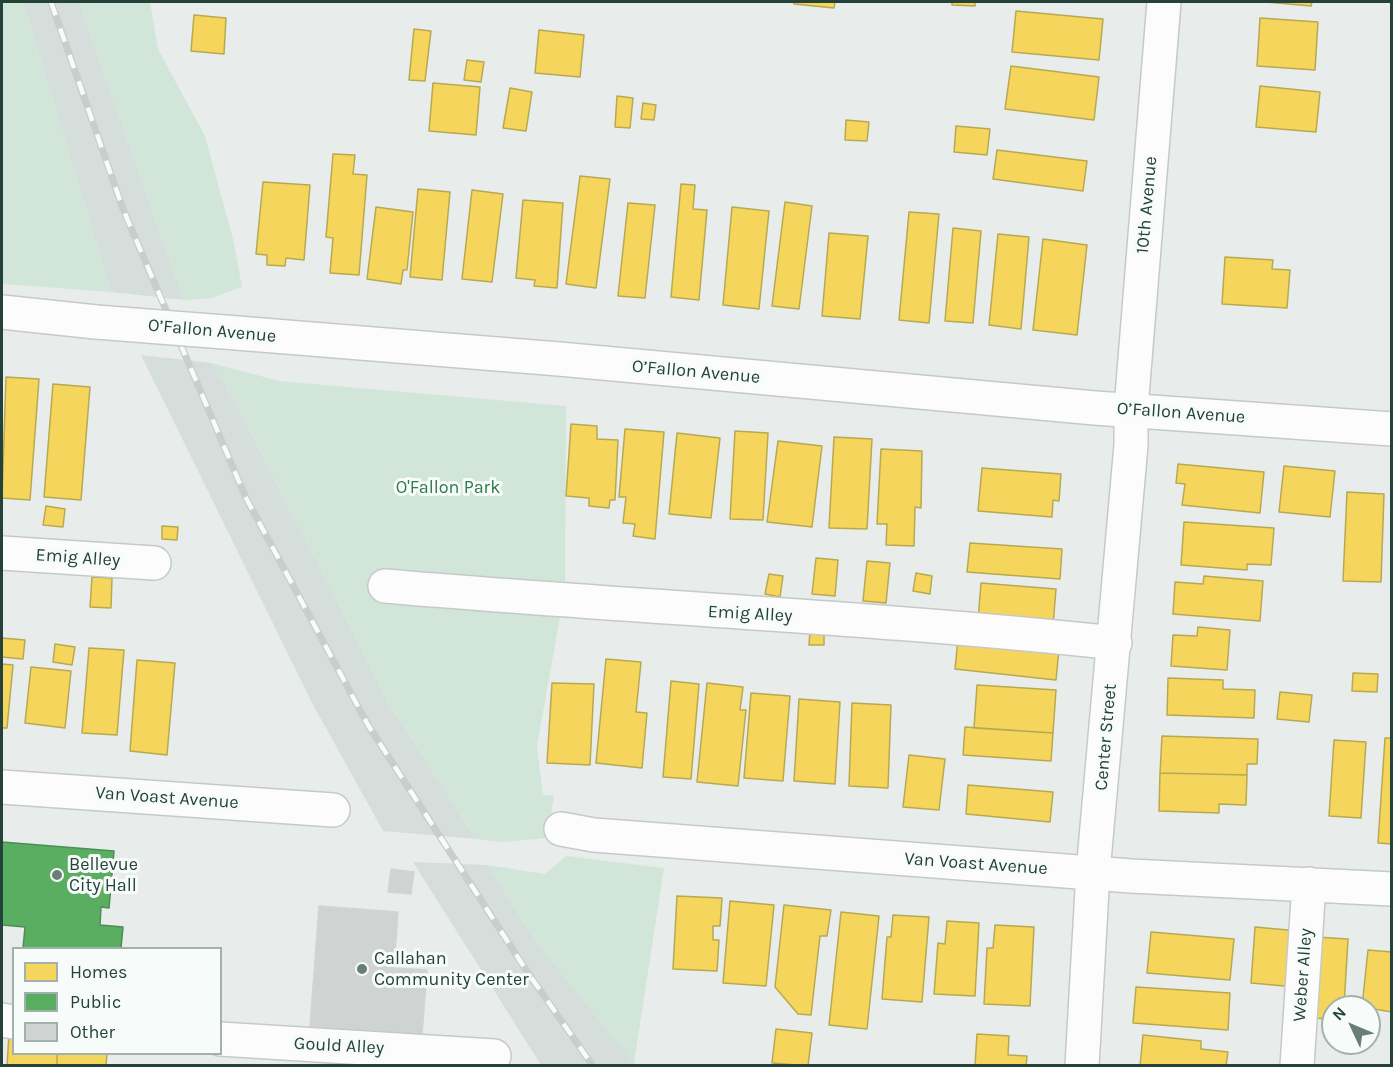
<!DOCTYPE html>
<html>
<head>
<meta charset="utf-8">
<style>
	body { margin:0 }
	#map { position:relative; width:1393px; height:1067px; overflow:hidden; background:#e8edeb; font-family:Karla,sans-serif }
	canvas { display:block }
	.frame { position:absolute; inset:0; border:3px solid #24423a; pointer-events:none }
	.legend { position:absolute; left:12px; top:947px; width:210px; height:108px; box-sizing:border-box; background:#f7fbf9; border:2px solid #a3b1ad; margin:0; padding:8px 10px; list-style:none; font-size:18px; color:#24423a }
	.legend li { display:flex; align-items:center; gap:12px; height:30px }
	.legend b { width:30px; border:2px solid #a3b1ad }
	.north { position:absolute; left:1321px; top:995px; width:60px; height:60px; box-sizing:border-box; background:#f7fbf9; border:2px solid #a3b1ad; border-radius:50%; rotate:314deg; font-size:16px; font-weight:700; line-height:24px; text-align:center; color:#24423a }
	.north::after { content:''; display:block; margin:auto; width:21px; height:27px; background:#697e78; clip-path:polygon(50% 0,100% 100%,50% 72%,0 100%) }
</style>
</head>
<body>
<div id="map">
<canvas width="1393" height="1067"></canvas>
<div class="frame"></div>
<ul class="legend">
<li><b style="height:16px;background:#f6d55c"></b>Homes</li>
<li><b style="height:16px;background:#5aae61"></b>Public</li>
<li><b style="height:16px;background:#cfd4d2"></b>Other</li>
</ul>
<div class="north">N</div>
</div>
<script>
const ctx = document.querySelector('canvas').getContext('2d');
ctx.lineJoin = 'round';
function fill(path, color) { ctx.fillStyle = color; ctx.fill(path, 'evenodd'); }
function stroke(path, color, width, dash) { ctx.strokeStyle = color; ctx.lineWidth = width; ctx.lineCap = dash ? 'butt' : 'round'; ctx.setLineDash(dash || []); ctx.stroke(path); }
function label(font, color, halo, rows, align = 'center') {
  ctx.font = font + ' Karla,sans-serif'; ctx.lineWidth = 6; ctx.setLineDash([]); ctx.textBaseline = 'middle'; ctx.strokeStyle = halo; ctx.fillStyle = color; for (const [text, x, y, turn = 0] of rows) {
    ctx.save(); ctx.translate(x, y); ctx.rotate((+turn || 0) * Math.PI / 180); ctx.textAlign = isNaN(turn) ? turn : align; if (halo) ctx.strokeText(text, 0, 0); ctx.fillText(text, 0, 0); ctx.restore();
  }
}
fill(new Path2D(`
	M23 2H79L184 300 111 292Z
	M141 355 212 363 234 399 387 700 476 839 383 831 312 703Z
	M413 862 487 865 536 941 636 1065H541Z`), '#d6dedb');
fill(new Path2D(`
	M2 2H23L111 292 2 284Z
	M79 2H150L158 49 205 136 233 239 242 287 212 298 184 300Z
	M212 363 279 381 566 406 565 589 537 746 543 795 554 796 547 838 503 842 476 839 387 700 234 399Z
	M566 856 664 868 634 1063 536 941 487 865 545 874Z`), '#d1e6d8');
const homes = new Path2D(`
	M794 2H835L834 8 794 4Z
	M952 2H975V6L952 5Z
	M1266 2H1312L1311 6Z
	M1016 11 1103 19 1099 60 1012 52Z
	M194 15 226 18 224 54 191 51Z
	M1260 18 1318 22 1315 70 1257 66Z
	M414 29 431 31 425 81 409 80Z
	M539 30 584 35 580 77 535 73Z
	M467 60 484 62 481 82 464 80Z
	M1011 66 1099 77 1094 120 1005 109Z
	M433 83 480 87 476 135 429 131Z
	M1260 86 1320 92 1316 132 1256 127Z
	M510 88 532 92 526 131 503 128Z
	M617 96 633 98 630 128 615 127Z
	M643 103 656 105 654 120 641 119Z
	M846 120 869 122 867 141 845 140Z
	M956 126 990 129 987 155 954 152Z
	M997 150 1087 161 1083 191 993 179Z
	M333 154 355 155 353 174 367 175 359 275 330 273 333 238 326 237Z
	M580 176 610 179 596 288 566 284Z
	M263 182 310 185 304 260 286 258 285 266 267 265V255L256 254Z
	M681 184 695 185 693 209 707 210 699 300 671 297Z
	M418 189 450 192 442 280 410 277Z
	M472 190 503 194 492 282 462 279Z
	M523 200 563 203 557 288 534 286 535 280 516 278Z
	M785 202 812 206 799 309 772 306Z
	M628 203 655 205 645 298 618 296Z
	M376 207 413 212 407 270H403L401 284 367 279Z
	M732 207 769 211 759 309 723 305Z
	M909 212 939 214 929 323 899 320Z
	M953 228 981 231 973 323 945 321Z
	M829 233 868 236 860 319 822 316Z
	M998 234 1029 237 1021 329 989 325Z
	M1043 239 1087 245 1077 335 1033 330Z
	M1225 257 1273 260 1272 269 1290 270 1287 308 1222 304Z
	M6 377 39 379 30 500 2 498Z
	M53 384 90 387 81 500 44 497Z
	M571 424 597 426V439L618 440 615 500H610L609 508 589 506V498L566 496Z
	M625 429 664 432 655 539 633 536 635 524 623 523 626 497H619Z
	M735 431 768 433 763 520 730 519Z
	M677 433 720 438 711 518 669 514Z
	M834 437 872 439 867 529 829 528Z
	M778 441 822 446 812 527 767 522Z
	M881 449 922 451 921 508 915 507 914 546 886 545 887 524H877Z
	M1178 464 1264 472 1260 513 1182 505 1185 484 1176 483Z
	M1284 466 1335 471 1330 517 1279 512Z
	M982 468 1061 474 1059 501 1053 500 1052 517 978 511Z
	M1347 492 1384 494 1381 582 1343 581Z
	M46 506 65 509 63 527 43 525Z
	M1184 522 1274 528 1271 565 1247 564V570L1181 565Z
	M162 526 178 527 177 540 162 539Z
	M970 543 1062 549 1060 579 967 572Z
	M816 558 838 560 835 596 812 594Z
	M867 561 890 563 886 603 863 601Z
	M916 573 932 576 930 594 913 591Z
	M769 574 783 576 780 597 765 594Z
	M1204 576 1263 581 1260 621 1173 614 1175 582 1203 584Z
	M92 577 112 578 111 608 90 607Z
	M981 583 1056 589 1053 626 978 620Z
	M1198 627 1230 630 1227 670 1171 666 1173 635 1197 636Z
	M810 631H824V645H809Z
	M2 638 25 640 23 659 2 657Z
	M958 639 1059 649 1056 680 955 669Z
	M55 644 75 647 72 665 53 662Z
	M89 648 124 650 117 735 82 733Z
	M606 659 641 662 636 712 647 713 642 768 596 763Z
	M137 660 175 663 167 755 130 751Z
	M2 664 13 665 7 728H2Z
	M31 667 71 671 65 728 25 723Z
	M1353 673 1378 674 1377 692 1352 691Z
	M1168 678 1223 680V689L1255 690 1254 718 1167 715Z
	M671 681 699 684 691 779 663 777Z
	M552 683 594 684 590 765 547 763Z
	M707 683 743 687 740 710H746L738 786 697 782Z
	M977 685 1056 690 1053 733 974 728Z
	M1280 692 1312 695 1309 722 1277 719Z
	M751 693 790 696 783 781 744 778Z
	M799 699 840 702 835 784 794 781Z
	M852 703 891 705 888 788 849 786Z
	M965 727 1053 733 1051 761 963 755Z
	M1162 736 1258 739 1257 764H1247V775L1160 773Z
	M1385 738H1392V844L1378 843Z
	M1334 740 1366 742 1361 818 1329 816Z
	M909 755 945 759 939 810 903 807Z
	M1160 773 1247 775 1246 805 1219 804V813L1159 811Z
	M968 785 1053 792 1050 822 966 814Z
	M677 896 722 898 720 926H713V940H719L717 971 673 969Z
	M730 901 774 905 766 986 723 983Z
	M784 905 831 910 827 936H820L811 1015 798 1014 775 987Z
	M841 912 879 916 867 1029 829 1025Z
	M893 915 929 917 922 1002 882 999 887 937H891Z
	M947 921 979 923 975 996 934 994 938 943 945 944Z
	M995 925 1034 927 1030 1006 984 1004 987 948H993Z
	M1255 927 1299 931 1295 987 1251 983Z
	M1151 932 1234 939 1230 980 1147 973Z
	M1316 937 1348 939 1344 1007H1333V1019L1311 1018Z
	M1368 950 1392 952V1012L1362 1007Z
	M1136 987 1230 993 1228 1030 1133 1023Z
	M776 1029 812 1033 808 1066 772 1063Z
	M9 1033H14V1054H57V1066H7Z
	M977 1034 1009 1036 1008 1055 1027 1056 1026 1066H975Z
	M1143 1035 1201 1041V1049L1228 1052 1226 1066H1140Z
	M57 1054H107L106 1066H57Z`);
fill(homes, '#f6d55c');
stroke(homes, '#b7a952', 1.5);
const public = new Path2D(`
	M2 842 114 851 109 908 101 907 100 925 123 927 121 948H23L25 927 2 925Z`);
fill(public, '#5aae61');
stroke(public, '#4a8e55', 1.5);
const building = new Path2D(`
	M391 869 414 872 411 894 388 892Z
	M319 906 398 912 394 968 427 970 422 1035 310 1026Z`);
fill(building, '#cfd4d2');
stroke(building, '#d1d6d4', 1.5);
const minor = new Path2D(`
	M2 312 96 322
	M237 333 559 359 1095 408 1392 429
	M2 553 154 563
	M385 586C628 607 872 617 1115 643
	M2 787 333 810
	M561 829 594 835 1131 876 1392 889
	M2 1020 14 1022
	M220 1039 494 1056
	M1082 1066 1093 872 1131 445V408L1164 2
	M1297 1066 1309 884`);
stroke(minor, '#c5cac8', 36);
stroke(minor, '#fcfcfc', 33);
const rail = new Path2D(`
	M51 2 123 209 246 498 368 725 528 973 593 1066`);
stroke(rail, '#c9cdcc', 7);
stroke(rail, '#f7fbf9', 4.5, [14]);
const minorBridge = new Path2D(`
	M96 322 237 333`);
stroke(minorBridge, '#c5cac8', 36, []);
stroke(minorBridge, '#fcfcfc', 33);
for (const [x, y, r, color] of [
	[57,875,6,"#697e78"],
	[362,969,6,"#697e78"]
]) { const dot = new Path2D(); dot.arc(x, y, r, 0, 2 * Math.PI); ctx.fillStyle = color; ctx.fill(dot); stroke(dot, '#f7fbf9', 2); }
label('18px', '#24423a', '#f7fbf9', [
	["10th Avenue",1147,205,-85],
	["O’Fallon Avenue",212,331,5],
	["O’Fallon Avenue",696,372,5],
	["O’Fallon Avenue",1181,413,4],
	["Emig Alley",78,558,4],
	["Emig Alley",750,614,3],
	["Center Street",1106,737,-85],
	["Van Voast Avenue",167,798,4],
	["Van Voast Avenue",976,864,4],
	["Weber Alley",1303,975,-86],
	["Gould Alley",339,1046,3]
]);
label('18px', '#2d7a4b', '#f7fbf9', [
	["O'Fallon Park",448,488]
]);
label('18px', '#24423a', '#f7fbf9', [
	["Bellevue",69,865],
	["City Hall",69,886],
	["Callahan",374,959],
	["Community Center",374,980]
], 'left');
</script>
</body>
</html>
